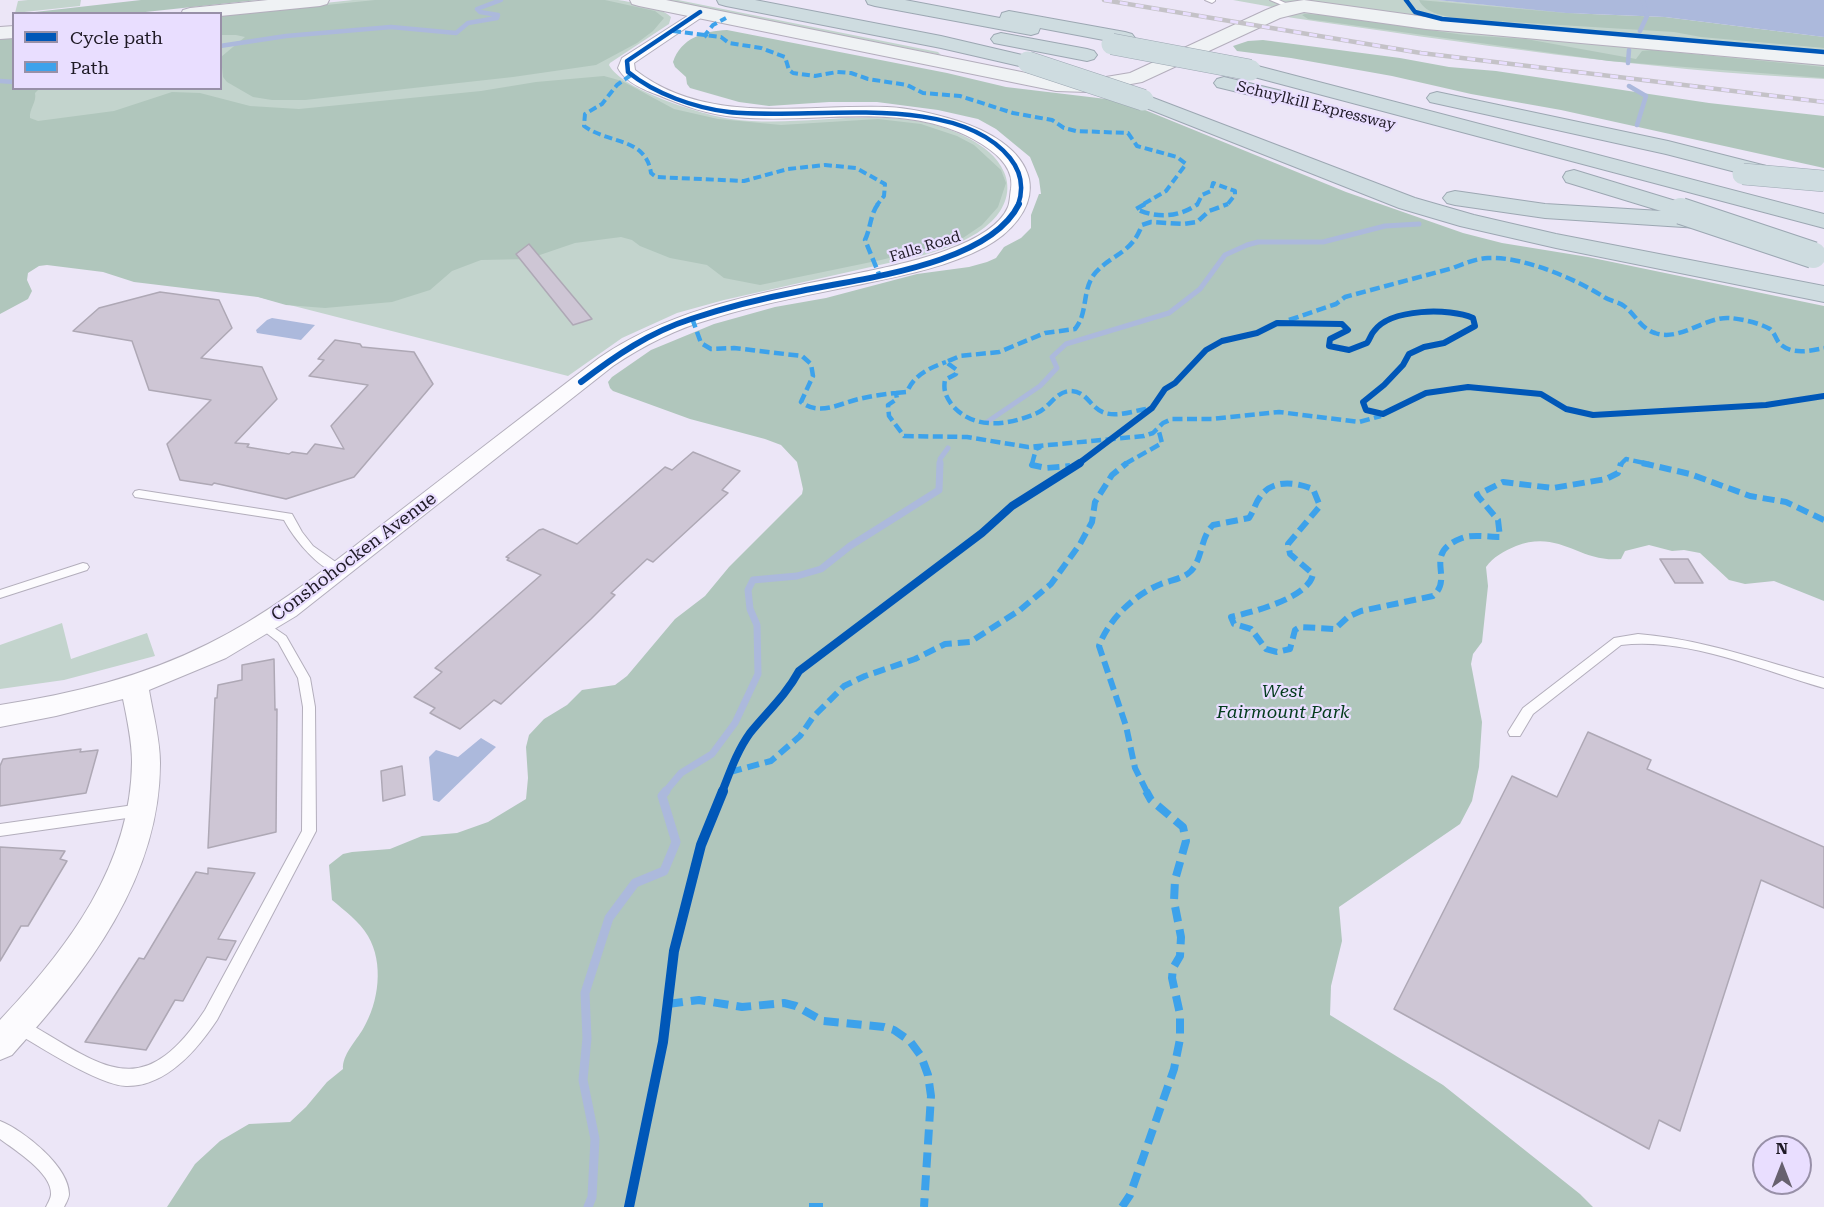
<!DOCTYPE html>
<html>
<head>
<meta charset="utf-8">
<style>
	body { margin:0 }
	#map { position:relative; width:1824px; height:1207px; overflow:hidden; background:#ece6f7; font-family:"Roboto Serif",serif }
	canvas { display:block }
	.legend { position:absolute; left:12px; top:12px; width:210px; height:78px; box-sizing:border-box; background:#e9deff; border:2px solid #9890a8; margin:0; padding:8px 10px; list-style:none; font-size:18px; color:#1f1a26 }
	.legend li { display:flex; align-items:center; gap:12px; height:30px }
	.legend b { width:30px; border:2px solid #9890a8 }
	.north { position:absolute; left:1752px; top:1135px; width:60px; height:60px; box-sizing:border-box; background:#e9deff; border:2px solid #9890a8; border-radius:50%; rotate:0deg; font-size:16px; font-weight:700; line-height:24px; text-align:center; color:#1f1a26 }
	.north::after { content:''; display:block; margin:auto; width:21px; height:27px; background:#67616f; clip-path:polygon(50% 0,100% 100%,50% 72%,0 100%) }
</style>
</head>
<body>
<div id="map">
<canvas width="1824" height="1207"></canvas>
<ul class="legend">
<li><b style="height:8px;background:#0057b8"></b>Cycle path</li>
<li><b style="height:8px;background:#3da2eb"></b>Path</li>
</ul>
<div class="north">N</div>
</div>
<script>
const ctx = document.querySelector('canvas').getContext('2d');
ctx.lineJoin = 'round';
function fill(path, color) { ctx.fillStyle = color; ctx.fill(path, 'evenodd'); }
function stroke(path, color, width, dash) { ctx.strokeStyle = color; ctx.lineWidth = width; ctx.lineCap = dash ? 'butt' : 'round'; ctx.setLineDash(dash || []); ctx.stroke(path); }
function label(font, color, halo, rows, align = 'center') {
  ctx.font = font + ' "Roboto Serif",serif'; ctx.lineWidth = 4.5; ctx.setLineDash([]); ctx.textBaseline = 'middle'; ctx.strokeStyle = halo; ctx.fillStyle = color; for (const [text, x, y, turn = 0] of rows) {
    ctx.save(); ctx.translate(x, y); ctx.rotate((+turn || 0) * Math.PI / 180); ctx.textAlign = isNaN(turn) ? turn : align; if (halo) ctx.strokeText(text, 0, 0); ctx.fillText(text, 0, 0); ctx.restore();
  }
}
fill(new Path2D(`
	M28 0H81L80 6 15 13 18 1Z
	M353 0H618C635 3 658 5 671 17L669 24 610 63 609 65C622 90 703 115 731 119 811 130 893 99 968 138 983 146 997 156 1004 172 1012 190 1005 208 992 221 974 239 948 248 924 255L724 300 677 313 622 338 568 376 0 231V38L14 88H220L221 14Z
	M659 0H678L938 52 941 55Z
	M1233 0H1437L1824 37V79C1644 70 1465 43 1287 17L1294 13 1285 4 1272 7Z
	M62 623 71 659 147 633 155 656 64 680 0 689V645Z`), '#c3d4cd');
fill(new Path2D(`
	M141 0H258L136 13H26Z
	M375 0H605L655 11 664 18 653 31 637 43 596 65 513 77 305 100H272L253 97 227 82 223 77 221 57 245 37 236 35H221L220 16Z
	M1419 0 1566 13 1665 17 1824 37V48L1701 37 1674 32 1462 19C1447 16 1426 15 1419 0Z
	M1305 14 1326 15 1464 35 1526 39 1636 59 1642 51 1652 50 1824 67V78L1609 61 1330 22 1308 19 1302 15Z
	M727 30 947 73 1006 87 1123 101 1346 192 1463 233 1502 243 1588 257 1824 306V601L1774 581 1745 584 1729 580 1700 553 1684 550 1672 551 1649 545 1625 551 1621 559C1579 563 1560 529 1516 546 1504 551 1493 557 1486 567L1488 586 1482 642 1473 654 1471 664 1482 722 1479 767 1472 801 1460 824 1339 907 1342 941 1331 986 1330 1015 1443 1085 1580 1194 1593 1207H167L195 1164 220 1141 249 1124 290 1122 306 1107 327 1082 343 1069C342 1055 356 1041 363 1029 379 1002 384 963 368 936 359 921 345 911 332 900L329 865 343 854 352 852 390 849 422 836 457 833 488 822 526 799 528 778 526 747 529 735 544 719 567 705 582 690 615 685 627 676 675 619 705 596 729 567 802 494 803 489 797 462 781 445 765 439 690 419 613 391 610 388 608 382 612 377 651 350 714 324 775 307 826 298 917 274 969 267 987 262 996 258 1004 247 1021 238 1031 228V215L1039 194H1041L1039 179 1030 157 996 129 978 119 938 110 877 102H829L769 106 739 102 690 88 687 84 686 77 675 67 673 62C681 38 704 31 727 30Z
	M13 37 14 88 39 89 35 93C37 102 29 109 30 118L38 121 114 111 172 92 200 93 250 106 299 109 481 91 536 82 604 76 622 81 674 109 718 119 781 125 878 119 921 124 957 136 974 145 1001 170 1006 183 998 207 982 225 960 240 881 260 760 285 724 278 707 265 670 258 640 246 632 240 621 237 575 243 528 259 481 260 452 271 430 290 392 302 325 308 286 305 258 297 134 282 103 272 47 265 39 266 28 273 27 280 32 291 28 299 0 314V38Z
	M1263 40 1400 58 1449 67 1496 71 1709 103 1824 116V168L1561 110 1471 94 1392 76 1291 58 1237 51 1233 46 1248 41Z`), '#b0c6bc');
fill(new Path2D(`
	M1437 0H1824V37L1665 17 1566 13Z
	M272 318 315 325 301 340 257 333 256 330 267 320Z
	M481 738 496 747 439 802 433 800 429 757 436 750 458 757Z`), '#acb9dc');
stroke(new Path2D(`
	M1640 31 1647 16 1643 0
	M220 46 286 36 391 27 456 33 468 23 497 18 498 15 480 12 477 9 501 0
	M1628 63 1629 50
	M0 81 14 82
	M1629 86 1646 96 1637 125`), '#acb9dc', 4.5);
stroke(new Path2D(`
	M987 422 1040 386 1057 368 1052 357 1066 344 1169 313 1200 289 1225 255 1247 245 1258 242H1323L1385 226 1419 224
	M940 464V459L948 448`), '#acb9dc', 5);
stroke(new Path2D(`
	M665 792 681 773 712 754 735 723 758 674 757 625 750 609 748 590 753 580 797 576 821 569 850 546 939 490 940 463`), '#acb9dc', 7);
stroke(new Path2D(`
	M588 1207 592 1197 595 1139 583 1080 587 1038 585 993 609 918 635 883 664 871 676 842 662 796 666 791`), '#acb9dc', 9);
const building = new Path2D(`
	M529 244 592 319 573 325 516 254Z
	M160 292 219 300 232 328 201 358 262 367 277 399 235 443 249 444 247 447 289 454 292 452 307 454 315 444 344 449 331 426 368 385 309 376 324 360 318 359 335 340 360 344 362 347 414 352 433 384 354 477 286 499 214 483 212 485 180 480 167 444 211 400 149 390 132 341 73 331 99 308Z
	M693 452 740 471 722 490 728 493 653 562 647 559 611 593 615 595 591 619 501 704 494 700 460 729 430 713 435 708 414 697 442 672 435 668 541 575 507 560 509 558 506 557 539 530 543 529 577 544 665 467 672 470Z
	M1660 559H1688L1703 583H1675Z
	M274 659 275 710 277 709 276 832 208 848 215 698H217L218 685 242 680V665Z
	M1588 732 1651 760 1647 769 1824 847V908L1761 880 1680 1131 1659 1120 1649 1149 1394 1009 1512 776 1557 797Z
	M81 749 80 752 98 750 86 793 0 806V766L3 759Z
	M402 766 405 795 383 801 381 771Z
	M0 847 65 851 60 859 67 861 28 926H21L0 961Z
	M208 868 255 873 218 939 236 941 226 960 207 957 183 1001 175 1000 146 1050 85 1042 139 958 144 959 196 872 208 874Z`);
fill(building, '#cec6d5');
stroke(building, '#aea8b5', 1.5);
const lane = new Path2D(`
	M1205 0H1215V1L1212 3Z
	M1270 0H1279L1294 7 1289 8Z
	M139 490 292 514 302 532 313 546 347 570 345 573C323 577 293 537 284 520L135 497 133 494 135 491Z
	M83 563 87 564 89 567 87 570 0 598V590Z
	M264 621 286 636 310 678 315 707 316 831 217 1020C197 1050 166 1087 126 1086 98 1085 39 1046 13 1031L11 1026 13 1021 19 1019 25 1021C104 1067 142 1105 205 1010L302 831 303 707 298 678 278 642 260 628 258 625Z
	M1638 634C1702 639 1762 661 1824 678V688C1761 670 1687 637 1621 645L1533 714 1520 736H1510L1508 732 1523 708 1614 638Z
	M141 804 146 806 148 810 146 814 141 816 0 836V824Z
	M0 1121C23 1130 69 1166 69 1194 69 1198 66 1203 64 1207H46C48 1203 51 1198 51 1194 52 1173 15 1150 0 1139Z`);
const street = new Path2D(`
	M700 8 707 12 705 15 634 63 635 70C707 126 803 104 887 107 911 108 935 114 958 121 986 130 1022 148 1029 179 1035 209 1008 235 985 247 949 266 907 275 867 283 815 294 762 303 711 319 676 329 644 345 613 366L296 616 226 658 149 690C153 714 160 739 160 763 160 879 86 973 12 1055L0 1060V1020C68 948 131 865 132 762 132 741 127 719 123 699L56 716 0 727V705C72 694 142 677 208 644 273 612 330 565 387 521 457 467 528 412 599 358 676 305 769 292 859 273 898 265 991 247 1008 207 1010 202 1010 194 1011 189 1015 165 991 149 973 139 900 100 814 125 736 117 709 115 684 106 658 95 644 90 625 82 618 68L622 58Z`);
const secondary = new Path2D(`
	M268 0H329L327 4 320 6 220 16V14H181L183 10 190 8Z
	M630 0H666L1056 79 1088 80 1130 73 1266 10 1284 3 1304 0 1426 17 1824 53V65L1426 29 1304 12 1280 18 1142 82 1088 92 1056 91 639 6 632 4Z
	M14 26V38L0 39V27Z`);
const highway = new Path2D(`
	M717 0H755L941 36 1035 58 1038 62 1035 66 1028 68 941 48 726 6 719 4Z
	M866 0H905L1000 18 1002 13 1009 11 1125 32 1132 34 1135 38 1132 42 1125 44 1040 28 1038 33 1031 35 875 6 868 4Z
	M1001 33 1087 49 1094 51 1097 55 1094 59 1087 61 994 43 991 39 994 35Z
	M1250 64 1824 214V228L1243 74 1240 70 1243 66Z
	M1224 77 1282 91 1285 95 1282 99 1275 101 1217 87 1214 83 1217 79Z
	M1437 92 1668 141 1790 172 1793 177 1790 182 1782 184 1666 154 1430 102 1427 98 1430 94Z
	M1143 94 1415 198 1474 215 1556 234 1824 286V302L1556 248 1460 226 1399 208 1136 104 1133 100 1136 96Z
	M1574 170 1679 202 1683 207 1677 212 1722 217 1726 222 1722 227 1714 229 1545 218 1455 205 1447 203 1443 198 1447 193 1455 191 1545 204 1661 211 1566 182 1563 177 1566 172Z`);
stroke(lane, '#b3aebc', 2);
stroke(street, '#b3aebc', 2);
stroke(secondary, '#b3aebc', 2);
stroke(highway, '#9ca7b2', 2);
fill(lane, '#fcfbfe');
fill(street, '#fcfbfe');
fill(secondary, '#eff2f4');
fill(highway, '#cedce0');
const rail = new Path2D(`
	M1104 0 1421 53 1824 102`);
stroke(rail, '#c4c2c7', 4.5);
stroke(rail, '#e9deff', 3, [8]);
const highwayBridgeFar1 = new Path2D(`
	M1112 44 1250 70
	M1028 62 1143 100
	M1743 174 1824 181`);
const highwayBridge = new Path2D(`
	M1681 211 1813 255`);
stroke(highwayBridgeFar1, '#9ca7b2', 22, []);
stroke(highwayBridge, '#9ca7b2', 28, []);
stroke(highwayBridgeFar1, '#cedce0', 21);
stroke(highwayBridge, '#cedce0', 26);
stroke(new Path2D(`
	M673 31 721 37 729 43 761 48 785 57 789 70 793 73 815 76 837 72 851 73 868 79 907 85 923 93 960 96 1013 113 1052 120 1064 128 1076 131 1128 133 1137 146 1177 157 1186 164 1166 191 1142 205
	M707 37 705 35 713 25 726 18
	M631 75 617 85 602 104 585 114 584 126C608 144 646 137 651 173L656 177 744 181 788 169 825 165 856 168 885 184 884 196 877 205
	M1197 205 1202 195 1211 191 1213 183 1235 191V195L1227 205`), '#3da2eb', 4, [8, 4]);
stroke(new Path2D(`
	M878 204C870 215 871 227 865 240L879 274
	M1145 204 1136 209C1158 219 1179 217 1198 204
	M692 318 701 343 711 349 734 348 802 356 811 364 813 376 801 402C820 416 838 404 859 399 871 396 884 394 896 393L897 399 888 405 889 416 904 436 967 437 1028 447 1144 436 1153 433 1163 423 1172 419H1212L1279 412 1359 422 1381 416
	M1289 320 1336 304 1345 297 1453 268C1465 263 1475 259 1488 258 1522 256 1576 279 1604 297 1610 301 1619 302 1624 306 1636 315 1640 328 1655 333 1680 342 1706 316 1730 318 1741 319 1760 323 1770 329 1775 333 1776 340 1780 344 1792 355 1810 351 1824 348
	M896 393 907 392C914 375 929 368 946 362
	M1146 409C1133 411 1118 417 1105 413 1091 409 1087 391 1071 391 1056 391 1050 407 1037 413 1010 425 974 431 952 405 946 397 943 390 945 380L956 374 957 370 946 362 960 356 999 352 1045 333 1075 329C1089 312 1081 289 1096 272 1114 253 1132 253 1142 225L1151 222 1183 224 1197 222 1209 211 1228 204
	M1032 464 1036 449 1041 447
	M1125 464 1162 443 1158 428
	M1621 464 1626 459 1649 464`), '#3da2eb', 4.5, [10, 4.5]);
stroke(new Path2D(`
	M1033 463 1032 465 1046 468 1070 466
	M1642 463 1690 474 1750 496 1786 502 1824 520
	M730 772 771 761 800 736 813 717 844 686 865 676 915 659 945 644 970 642 1020 610 1051 584 1080 544 1092 522 1095 502 1112 475 1127 463
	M1147 792 1135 768 1126 726 1099 646C1108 620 1135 594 1161 584 1171 580 1183 579 1191 571 1203 558 1200 538 1213 525L1249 518C1254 511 1255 503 1260 497 1272 479 1295 482 1313 489L1320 506 1288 544 1290 554 1313 574C1309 598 1252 612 1231 617L1234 624 1251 629 1266 649 1277 652 1290 649 1295 630 1300 627 1335 629 1348 617 1361 611 1433 596C1455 577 1421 554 1462 538 1472 534 1489 537 1500 537L1498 520 1477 495 1503 482 1553 488 1606 479 1618 473 1621 463`), '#3da2eb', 6, [12, 6]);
stroke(new Path2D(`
	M668 1004 699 1000 742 1007 784 1003 796 1006 823 1021 884 1027 894 1030 910 1041 921 1056 928 1075 931 1096 924 1207
	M809 1207H823
	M1122 1207 1130 1195 1174 1069 1180 1039V1014L1172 978 1173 968 1180 956 1181 937 1174 901 1175 880 1186 841 1183 827 1151 800 1146 791`), '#3da2eb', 8, [15, 8]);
stroke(new Path2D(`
	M1406 0 1415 12 1442 19 1824 52
	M700 12 627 61 628 72C655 94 695 108 729 112 807 121 955 90 1010 158 1022 173 1024 188 1018 205`), '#0057b8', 4.5);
stroke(new Path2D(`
	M581 382C615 356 650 332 691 319 727 307 764 298 801 291 862 278 989 265 1019 204
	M1078 464 1152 408 1165 389 1175 383 1206 350 1222 341 1257 333 1277 323 1342 324 1348 330 1330 339 1329 346 1349 350 1367 343C1370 339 1371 334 1374 331 1391 308 1450 308 1473 318L1475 326 1444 343 1424 347 1409 354 1403 365 1384 385 1363 402 1366 410 1383 414 1426 393 1468 387 1541 394 1566 409 1593 415 1766 405 1824 396`), '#0057b8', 6);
stroke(new Path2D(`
	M722 792C730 772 737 751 750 733 767 712 786 695 799 671L982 533 1012 506 1080 463`), '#0057b8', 8);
stroke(new Path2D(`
	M629 1207 663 1042 674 951 701 845 723 791`), '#0057b8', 10);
label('15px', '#1f1a26', '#e9deff', [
	["Schuylkill Expressway",1316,106,14],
	["Falls Road",925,247,-17]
]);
label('18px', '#1f1a26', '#e9deff', [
	["Conshohocken Avenue",354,557,-37]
]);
label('italic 18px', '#033b1c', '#e9deff', [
	["West",1283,692],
	["Fairmount Park",1283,713]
]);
</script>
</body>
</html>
